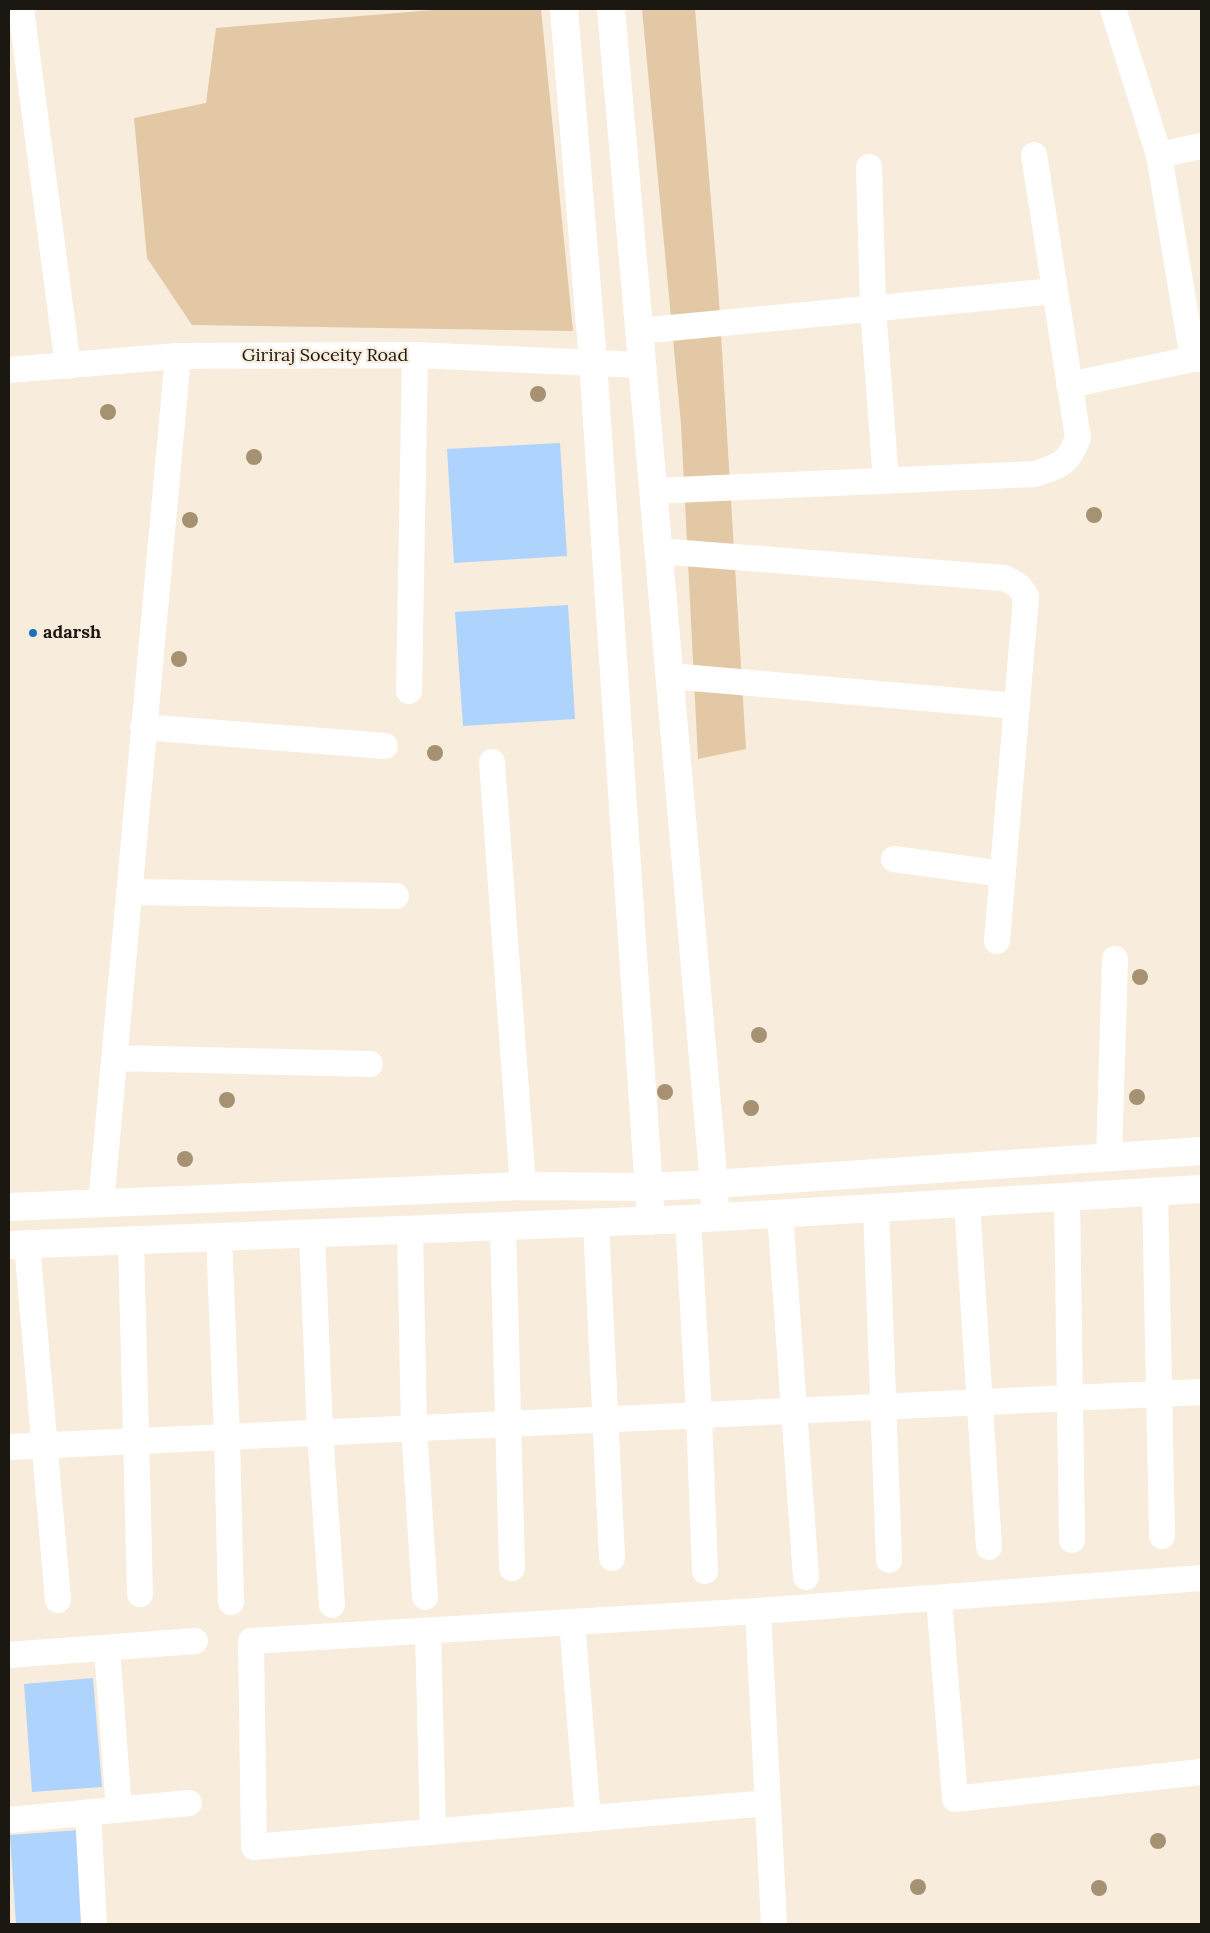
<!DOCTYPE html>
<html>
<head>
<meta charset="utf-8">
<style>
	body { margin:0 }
	#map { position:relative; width:1210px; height:1933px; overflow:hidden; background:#f8ecdc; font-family:Lora,serif }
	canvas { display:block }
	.frame { position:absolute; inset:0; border:10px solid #1b1711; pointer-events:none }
</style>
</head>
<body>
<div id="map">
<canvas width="1210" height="1933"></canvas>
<div class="frame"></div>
</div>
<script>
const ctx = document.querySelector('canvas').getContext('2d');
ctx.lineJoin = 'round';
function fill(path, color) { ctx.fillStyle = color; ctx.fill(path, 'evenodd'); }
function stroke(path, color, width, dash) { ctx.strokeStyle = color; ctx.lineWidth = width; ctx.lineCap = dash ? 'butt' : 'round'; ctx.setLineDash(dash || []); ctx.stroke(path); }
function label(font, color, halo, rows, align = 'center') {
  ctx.font = font + ' Lora,serif'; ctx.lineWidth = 4.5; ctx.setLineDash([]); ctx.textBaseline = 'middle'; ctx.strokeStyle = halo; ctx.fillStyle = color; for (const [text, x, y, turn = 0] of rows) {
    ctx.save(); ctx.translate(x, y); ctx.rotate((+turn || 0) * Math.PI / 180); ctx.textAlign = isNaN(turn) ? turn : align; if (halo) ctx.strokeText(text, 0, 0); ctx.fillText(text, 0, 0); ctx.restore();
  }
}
fill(new Path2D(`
	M445 9H541L573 331 192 325 147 258 134 118 206 103 216 28Z
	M642 9H695L718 285 746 749 698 759 681 424Z`), '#e2c8a4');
fill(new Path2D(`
	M560 443 567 556 454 563 447 449Z
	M568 605 575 719 463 726 455 612Z
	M93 1678 102 1787 32 1792 24 1684Z
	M79 1830 87 1924H16L10 1835Z`), '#aed3fc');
stroke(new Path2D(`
	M21 9 68 366
	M1113 9 1159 155
	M1201 146 1159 155 1193 359H1201
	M869 167 873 308 886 481
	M639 331 1055 291
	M9 370 178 356 415 355 642 365
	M1069 385 1193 359
	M653 491 1035 474C1061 465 1068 464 1078 438L1034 155
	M658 551 1004 578C1015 583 1021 586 1026 597L997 941
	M670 676 1017 706
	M409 691 415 355
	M143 727 385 746
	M492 762 523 1186
	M894 859 1003 874
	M129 892 396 896
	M115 1058 370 1064
	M1109 1157 1115 959
	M1155 1192 1162 1536
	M1067 1197 1072 1540
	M967 1203 989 1547
	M101 1204 178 356
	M876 1208 889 1560
	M780 1213 806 1577
	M688 1219 699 1414 705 1571
	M596 1223 612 1558
	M503 1227 512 1568
	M410 1230 414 1428 425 1597
	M312 1234 320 1432 332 1605
	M219 1237 227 1437 231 1602
	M131 1241 140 1594
	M27 1244 58 1600
	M9 1447 1201 1392
	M939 1598 955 1799 1201 1772
	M758 1611 251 1641 254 1847 768 1803
	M572 1622 588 1819
	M428 1631 433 1832
	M107 1648 119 1810
	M9 1655 195 1641
	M88 1813 94 1924
	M9 1820 189 1803
	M774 1924 758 1611 1201 1578`), '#fff', 26);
stroke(new Path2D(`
	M564 9 593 362 651 1221
	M611 9 714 1184 715 1217
	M9 1207 523 1186 648 1187 714 1184 1201 1151
	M9 1245 688 1219 1201 1189`), '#fff', 28);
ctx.fillStyle = '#a69172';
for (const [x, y] of [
	[538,394],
	[108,412],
	[254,457],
	[1094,515],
	[190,520],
	[179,659],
	[435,753],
	[1140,977],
	[759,1035],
	[665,1092],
	[1137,1097],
	[227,1100],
	[751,1108],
	[185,1159],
	[1158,1841],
	[918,1887],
	[1099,1888]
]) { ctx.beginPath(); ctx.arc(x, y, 8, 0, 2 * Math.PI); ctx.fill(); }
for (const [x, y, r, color] of [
	[33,633,5,"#1b71bf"]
]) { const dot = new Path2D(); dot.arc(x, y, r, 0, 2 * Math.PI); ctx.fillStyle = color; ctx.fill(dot); stroke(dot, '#f8ecdc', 2); }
label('18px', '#1b1711', '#f8ecdc', [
	["Giriraj Soceity Road",325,356]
]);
label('bold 18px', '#1b1711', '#f8ecdc', [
	["adarsh",43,633]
], 'left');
</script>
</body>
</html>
